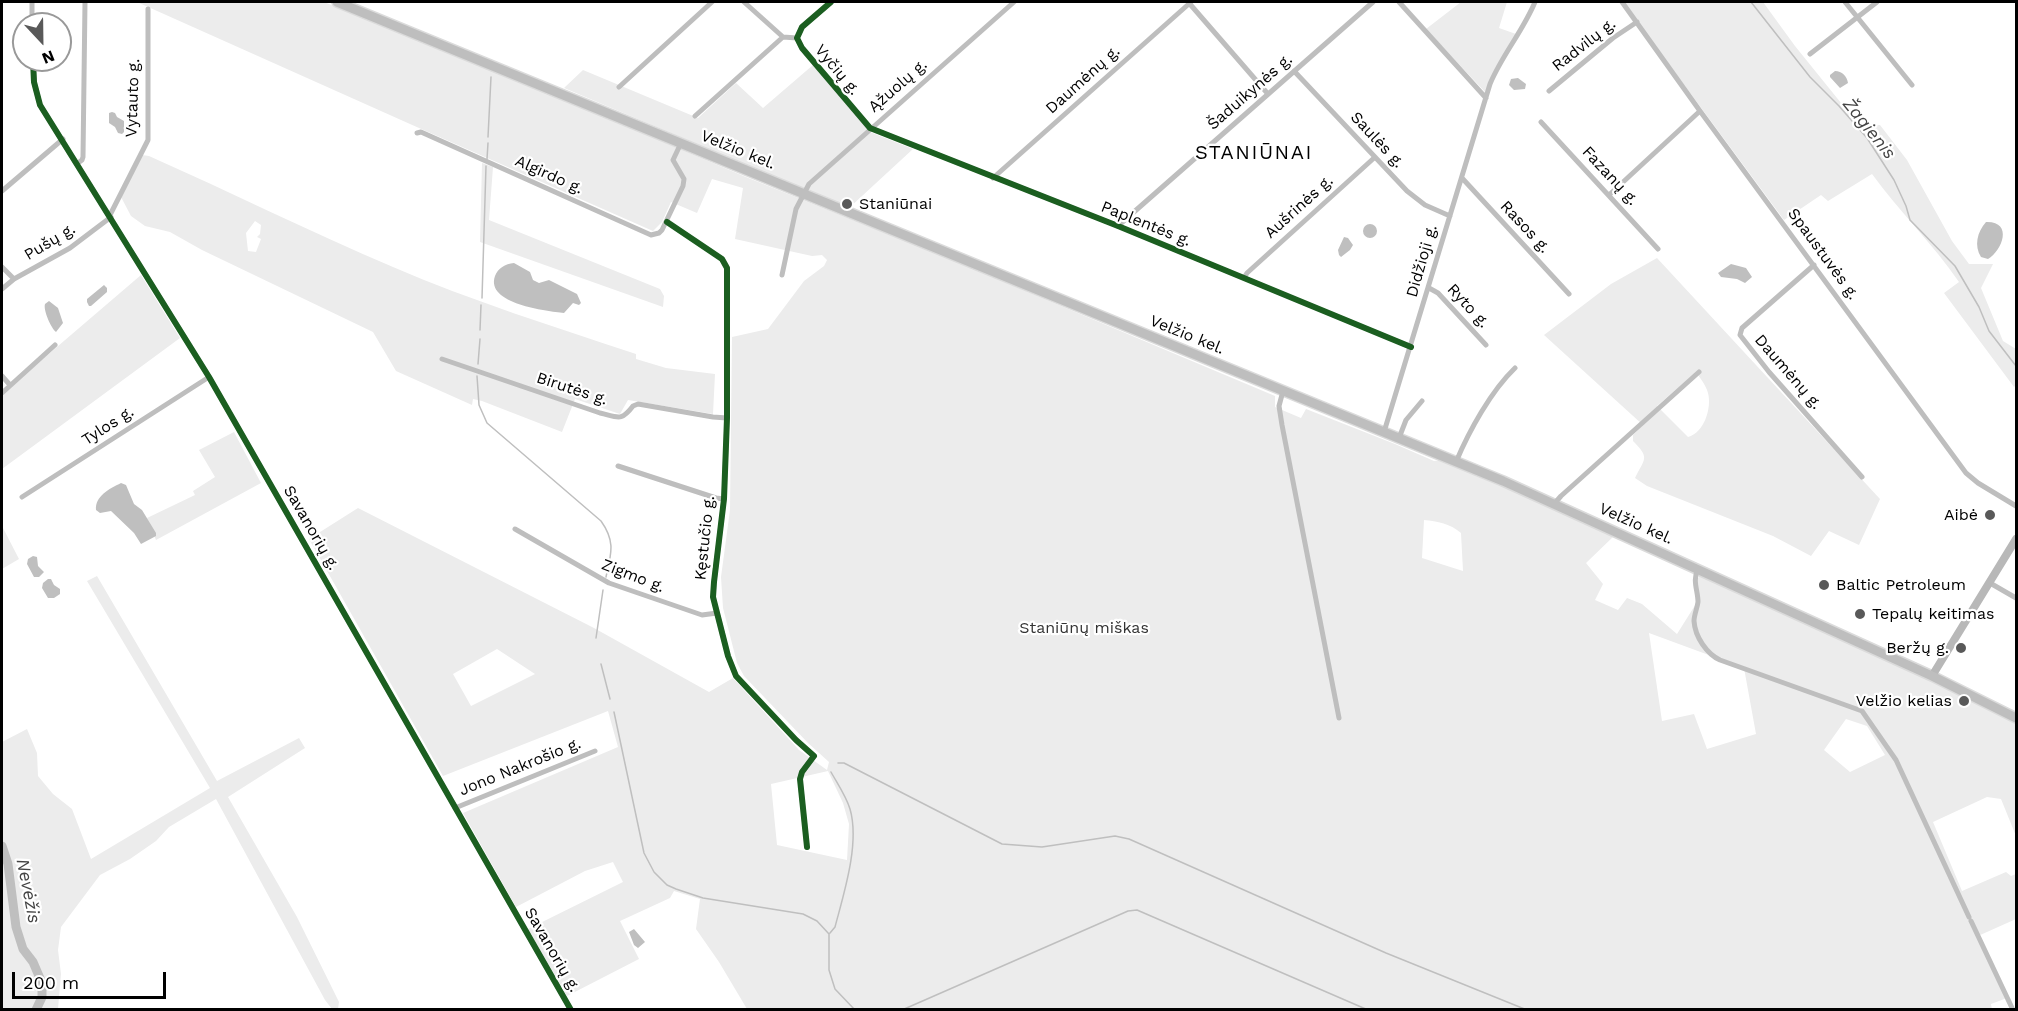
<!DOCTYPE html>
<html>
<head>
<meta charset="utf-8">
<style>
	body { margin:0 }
	#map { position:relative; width:2018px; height:1011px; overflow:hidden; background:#fff; font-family:"Work Sans",sans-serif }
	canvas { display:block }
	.frame { position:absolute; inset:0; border:3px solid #000; pointer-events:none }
	.north { position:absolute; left:12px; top:12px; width:60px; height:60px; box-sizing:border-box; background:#fff; border:2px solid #999; border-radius:50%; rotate:158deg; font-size:16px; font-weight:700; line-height:24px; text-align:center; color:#000 }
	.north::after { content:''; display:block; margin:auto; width:21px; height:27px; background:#595959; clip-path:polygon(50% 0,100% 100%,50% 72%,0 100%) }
	.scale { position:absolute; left:12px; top:972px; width:154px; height:27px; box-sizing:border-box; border:3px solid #000; border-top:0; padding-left:8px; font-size:18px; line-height:21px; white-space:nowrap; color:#000; -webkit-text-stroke:4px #fff; paint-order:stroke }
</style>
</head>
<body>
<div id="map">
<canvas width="2018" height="1011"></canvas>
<div class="frame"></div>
<div class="north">N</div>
<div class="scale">200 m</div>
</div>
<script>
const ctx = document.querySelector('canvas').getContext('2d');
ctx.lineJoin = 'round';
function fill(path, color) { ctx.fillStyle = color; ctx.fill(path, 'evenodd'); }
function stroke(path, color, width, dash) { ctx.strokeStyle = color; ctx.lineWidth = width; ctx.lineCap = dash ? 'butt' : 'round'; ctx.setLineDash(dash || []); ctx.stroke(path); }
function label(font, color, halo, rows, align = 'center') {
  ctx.font = font + ' "Work Sans",sans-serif'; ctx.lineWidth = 4.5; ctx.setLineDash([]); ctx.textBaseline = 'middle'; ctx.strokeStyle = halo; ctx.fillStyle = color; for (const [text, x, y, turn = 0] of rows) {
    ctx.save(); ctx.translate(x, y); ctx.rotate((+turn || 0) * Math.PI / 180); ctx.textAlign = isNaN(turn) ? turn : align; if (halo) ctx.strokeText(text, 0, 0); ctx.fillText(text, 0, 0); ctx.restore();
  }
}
fill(new Path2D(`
	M137 2H324L557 97 746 177 952 260 1275 396V407L1301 418 1306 409 1395 444 1434 461 1450 459 1614 536 1586 563 1603 584 1595 600 1618 610 1627 598 1642 604 1677 634 1699 599 1696 581 1701 574 2016 717V836L2001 799 1987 797 1933 822 1962 891 2006 872 2011 876 2016 874V919L1978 936 2007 998 1991 1004 1992 1010 747 1009 719 962 696 929 700 899 674 891 670 898 620 921 639 959 567 996 528 929 623 882 613 862 585 871 516 907 463 813 618 747 608 711 443 776 309 539 358 508 594 628 709 692 733 678 799 750 827 770 829 762 808 743 744 676 737 663 723 608 721 577 730 510 732 337 768 329 804 281 824 266 827 260 822 255 812 256 735 239 743 188 712 179 697 213 671 202 662 222 653 231 410 124ZM1424 520C1437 521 1451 524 1461 533L1463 571 1422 558ZM1649 633 1744 668 1756 734 1707 749 1694 714 1662 721ZM497 649 535 674 471 706 453 674ZM1846 719 1867 726 1885 755 1850 772 1824 750ZM828 771 843 803 849 824 847 860 777 845 771 784Z
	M1461 2H1507L1499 28 1516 34 1485 92 1426 29Z
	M1623 2H1763L1795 46 1858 124 1880 125 1907 160 1952 241 1969 264H1993L1981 288 2003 341 2016 349V385L2014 387 1944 293 1959 282C1933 244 1899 211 1872 174L1828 201 1821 195 1784 220Z
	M813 65 870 132 913 149 849 208 564 88 583 70 698 118 736 83 763 108Z
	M142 155 149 156C230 192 311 232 393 267 472 301 555 327 636 354V359L666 368 715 374 713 414 628 400 620 414 575 399 562 432 482 401 473 399 472 405 396 371 373 332 202 250 170 232 145 226 131 216 121 197ZM255 221 261 225 260 234 257 237 261 239 256 252 248 251 246 233Z
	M482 163 493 167 489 220 660 289 664 296 663 307 480 242Z
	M1657 258 1880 499 1859 545 1829 531 1811 556 1773 536 1647 486 1635 478C1645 458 1650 458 1633 441V435L1643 425 1544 335 1611 284ZM1696 372C1700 378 1706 385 1708 393 1712 408 1704 433 1688 437L1657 406Z
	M141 275 180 338 2 469V394Z
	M234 432 261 483 156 540 147 518 195 495 193 491 215 477 199 450Z
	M2 526 19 559 2 569Z
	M97 576 217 781 299 738 305 748 228 797 297 917 339 1002 338 1009H332L325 1000 216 799 169 827 156 841 130 859 100 875 61 927 58 950 61 974 58 1009H37V1008L33 1009 2 1010V742L27 729 37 753 38 776 53 794 72 809 91 859 210 788 87 581Z`), '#ececec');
fill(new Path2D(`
	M1835 71C1842 71 1847 76 1848 83L1840 88 1830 77V75Z
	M1518 78 1526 84 1525 89 1514 90 1509 85 1511 79Z
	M112 112 115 113 117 117 124 121V132L122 134 118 133 115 127 109 123V113Z
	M1986 222C2013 221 2003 250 1988 259L1981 257C1974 246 1977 232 1986 222Z
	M1363 231a7 7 0 1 1 14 0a7 7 0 1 1-14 0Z
	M1344 237 1348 238 1353 245 1350 250 1341 257 1339 255 1338 250Z
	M514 263 530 272 533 280 539 283 549 280 577 294 581 303 579 305 573 303 564 313C547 311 485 304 495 276 498 268 505 264 514 263Z
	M1731 264 1746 268 1752 277 1745 283 1737 279 1721 277 1718 273Z
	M104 285 107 288V292L91 306H89L87 302V299Z
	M49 301 58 308 63 323 56 332C51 328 43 310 45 304Z
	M121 483 126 485 134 504 142 510 156 533V536L141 544 134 533 111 511 100 513 96 510C95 496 109 489 121 483Z
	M33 556 37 557 38 566 44 572 39 577H34L27 564 28 559Z
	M48 579H51L54 585 60 589V594L54 598H48L42 588 43 583Z
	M634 929 645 942 638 948 634 945 629 932Z`), '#bfbfbf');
stroke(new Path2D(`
	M1751 2 1810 77 1839 106 1867 138 1894 180 1906 206 1910 220 1955 266 1979 307 1989 331 2016 366
	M488 137 491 77
	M487 159 488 143
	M482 298 486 166
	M480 330 481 305
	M478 364 480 339
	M477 376 479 405 487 423 601 521C616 542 611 554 606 577
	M596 638 603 590
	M601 664 610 699
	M614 712 644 853 654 872 667 885 676 889 703 898 803 914 817 921 829 934V970L835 989 855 1010
	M838 763H844L1002 844 1042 847 1115 836 1129 839 1386 953 1527 1010
	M830 933 835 927C844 893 860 843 850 809 846 796 837 783 831 772
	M902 1010 1128 911 1137 910 1368 1010`), '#bfbfbf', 1.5);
stroke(new Path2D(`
	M2 846 8 864 16 927 23 949 33 962 42 983V997L36 1010`), '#bfbfbf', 9);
const primary = new Path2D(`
	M337 2 1503 481 1932 676 2016 718`);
stroke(primary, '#dbdbdb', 12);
stroke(new Path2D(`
	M32 2V24
	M744 2 783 37
	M831 2 802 27 797 38 802 48 870 128 1118 226 1411 347
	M1399 2 1486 98
	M1622 2 1700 111 1966 473 1978 483 2016 506
	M1845 2 1912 85
	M1189 3 1268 94
	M1810 54 1877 2
	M33 60 34 82 40 105 209 377 571 1010
	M1294 71 1407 191 1425 205 1450 216
	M619 87 712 2
	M1549 91 1613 38 1637 22
	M695 116 783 37 797 38
	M1541 122 1658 249
	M417 133 421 132 651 235 659 233 662 230 683 186 684 179 673 160 681 143
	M78 163 82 160 83 157 85 2
	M993 178 1191 2
	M1462 178 1569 294
	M2 191 63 139
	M1609 195 1700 111
	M110 215 148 140V9
	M667 222 722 259 727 268V418L724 499 714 582 713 597 728 656 736 676 796 740 814 756 802 772 800 779 807 847
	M1118 226 1373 2
	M1814 265 1742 328 1740 335 1769 372 1862 477
	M2 267 14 279
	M782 275 796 209 809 184 1014 2
	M1244 278 1247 273 1374 158
	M1429 288 1438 293 1486 345
	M2 289 14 279 70 248 111 217
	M442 359 600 413C618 417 621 422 633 406L638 404 713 417 727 418
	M2 376 10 385
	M1283 391 1279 406 1282 425 1339 718
	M2 393 55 345
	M1384 432 1490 84C1502 55 1523 31 1535 2
	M1399 438 1406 420 1422 401
	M1456 462C1469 431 1491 391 1515 368
	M618 466 716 498 724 499
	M22 497 209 377
	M1554 504 1561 496 1699 372
	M515 529 609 583 702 615 717 613
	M1698 569C1692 581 1698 590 1698 602 1697 609 1694 615 1694 621 1695 637 1707 654 1720 660L1862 711 1896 760 1969 917
	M1990 583 2016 598
	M455 808 595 751
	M1971 921 2013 1010`), '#bebebe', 5);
stroke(new Path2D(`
	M1932 676 2016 539`), '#b8b8b8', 8);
stroke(primary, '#bebebe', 9);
stroke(new Path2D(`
	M831 2 802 27 797 38 802 48 870 128 1118 226 1411 347
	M33 60 34 82 40 105 209 377 571 1010
	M667 222 722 259 727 268V418L724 499 714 582 713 597 728 656 736 676 796 740 814 756 802 772 800 779 807 847`), '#1b5e20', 6);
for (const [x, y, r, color] of [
	[847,204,6,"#595959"],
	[1990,515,6,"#595959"],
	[1824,585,6,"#595959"],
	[1860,614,6,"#595959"],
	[1961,648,6,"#595959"],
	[1964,701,6,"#595959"]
]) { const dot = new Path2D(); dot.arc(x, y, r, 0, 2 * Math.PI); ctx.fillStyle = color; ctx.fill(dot); stroke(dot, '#fff', 2); }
label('16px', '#000', '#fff', [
	["Radvilų g.",1584,45,-38],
	["Vyčių g.",837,70,50],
	["Daumėnų g.",1083,80,-42],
	["Ąžuolų g.",898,86,-41],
	["Šaduikynės g.",1250,92,-41],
	["Vytauto g.",133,98,-88],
	["Saulės g.",1377,140,47],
	["Velžio kel.",738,150,22],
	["Algirdo g.",549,175,24],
	["Fazanų g.",1610,176,47],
	["Aušrinės g.",1299,207,-42],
	["Paplentės g.",1146,224,22],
	["Rasos g.",1525,227,47],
	["Pušų g.",50,242,-31],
	["Spaustuvės g.",1823,254,54],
	["Didžioji g.",1422,261,-74],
	["Ryto g.",1468,306,47],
	["Velžio kel.",1187,335,22],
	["Daumėnų g.",1788,372,49],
	["Birutės g.",572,389,18],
	["Tylos g.",108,426,-33],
	["Velžio kel.",1636,524,24],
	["Savanorių g.",311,528,60],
	["Kęstučio g.",705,538,-84],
	["Zigmo g.",633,576,21],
	["Jono Nakrošio g.",520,767,-22],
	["Savanorių g.",552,950,60]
]);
label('16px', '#000', '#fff', [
	["Staniūnai",859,204],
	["Aibė",1978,515,"right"],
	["Baltic Petroleum",1836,585],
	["Tepalų keitimas",1872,614],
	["Beržų g.",1949,648,"right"],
	["Velžio kelias",1952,701,"right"]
], 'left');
label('16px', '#333', '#fff', [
	["Staniūnų miškas",1084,628]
]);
label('italic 18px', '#444', '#fff', [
	["Žagienis",1869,129,51],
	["Nevėžis",28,891,79]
]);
ctx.letterSpacing = '1.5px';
label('20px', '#000', '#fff', [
	["STANIŪNAI",1254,153]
]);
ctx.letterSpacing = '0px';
</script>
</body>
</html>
